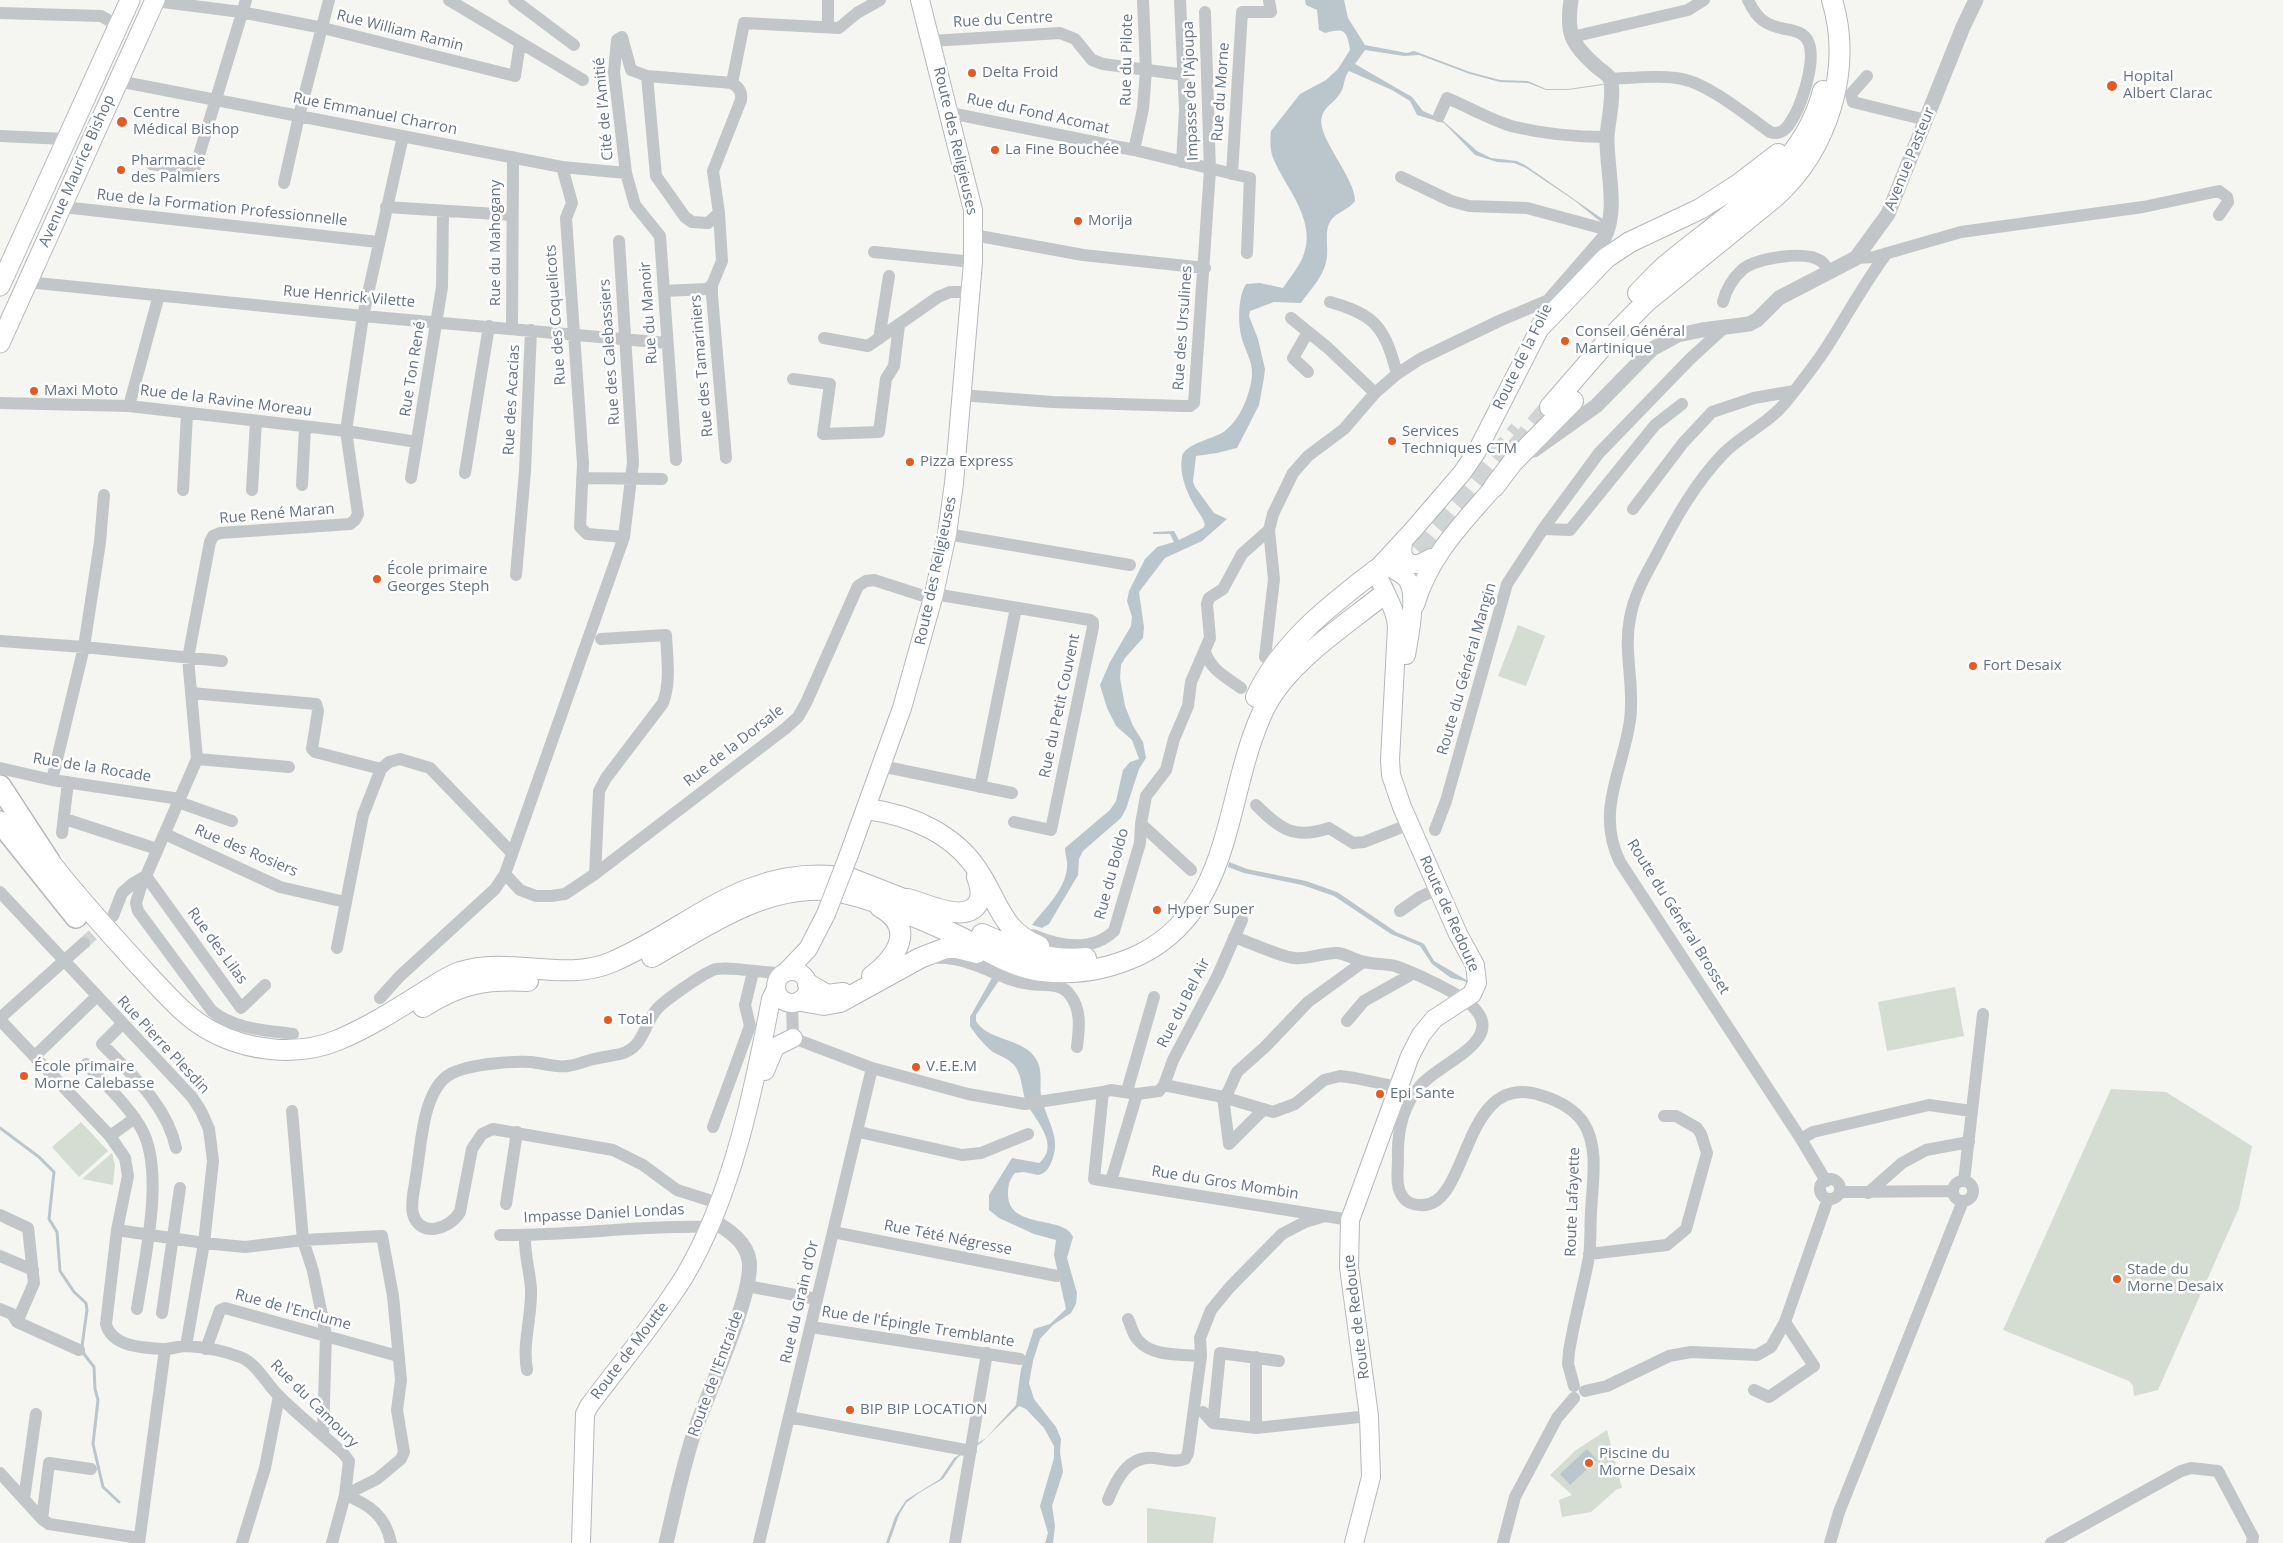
<!DOCTYPE html>
<html>
<head>
<meta charset="utf-8">
<style>
	body { margin:0 }
	canvas { display:block; background:#f5f5f1 }
</style>
</head>
<body>
<canvas width="2283" height="1543"></canvas>
<script>
const ctx = document.querySelector('canvas').getContext('2d');
ctx.lineJoin = 'round';
function fill(path, color) { ctx.fillStyle = color; ctx.fill(path, 'evenodd'); }
function stroke(path, color, width, dash) { ctx.strokeStyle = color; ctx.lineWidth = width; ctx.lineCap = dash ? 'butt' : 'round'; ctx.setLineDash(dash || []); ctx.stroke(path); }
function label(font, color, halo, rows, align = 'center') {
  ctx.font = font + ' "Open Sans",sans-serif'; ctx.lineWidth = 5; ctx.setLineDash([]); ctx.textBaseline = 'middle'; ctx.strokeStyle = halo; ctx.fillStyle = color; for (const [text, x, y, turn = 0] of rows) {
    ctx.save(); ctx.translate(x, y); ctx.rotate((+turn || 0) * Math.PI / 180); ctx.textAlign = isNaN(turn) ? turn : align; if (halo) ctx.strokeText(text, 0, 0); ctx.fillText(text, 0, 0); ctx.restore();
  }
}
fill(new Path2D(`
	M1518 625 1545 636 1526 686 1498 676Z
	M1955 987 1964 1036 1887 1051 1878 1002Z
	M2111 1089 2166 1092 2252 1146 2239 1208 2158 1390 2134 1396 2133 1386 2129 1381 2003 1330Z
	M81 1122 108 1151 79 1177 52 1147Z
	M112 1153 115 1165 113 1185 82 1179Z
	M1607 1430 1622 1488 1617 1489 1591 1512 1562 1517 1559 1500 1572 1495 1550 1475 1576 1450Z
	M1147 1508 1216 1517 1213 1543H1147Z`), '#d5dcd2');
fill(new Path2D(`
	M1305 0H1344L1348 18 1365 45 1407 53 1414 51 1470 72 1500 80 1528 81 1546 89H1568L1602 84 1603 85 1568 90H1546L1528 83 1500 82 1470 74 1419 55 1404 56 1365 50 1355 64 1412 97 1423 111 1441 119 1477 151 1491 158 1517 161 1525 165 1604 220 1602 223 1575 201 1526 168 1514 163 1497 162 1475 155 1444 123 1417 115 1410 101 1392 90 1349 71C1343 78 1345 88 1339 95 1334 103 1325 106 1322 116 1315 136 1355 176 1355 201 1348 211 1334 212 1329 224 1325 232 1328 246 1327 256 1325 276 1312 287 1301 303L1274 302 1250 311 1249 316 1258 339 1265 369 1264 378 1259 405 1237 448 1217 453 1196 456 1193 482 1195 487 1214 513 1227 519 1202 541 1165 558 1139 592 1144 627 1143 638 1125 658 1121 665 1120 678 1125 706 1133 726 1143 742 1146 758 1139 769 1126 809 1121 818 1083 851 1079 859 1078 875 1049 924 1042 928 1032 925C1045 908 1065 890 1067 868 1068 861 1065 855 1065 848L1110 810 1116 801 1123 770 1130 762 1139 759 1132 740 1116 726 1107 708 1100 685 1110 662 1131 626 1132 617 1127 601 1129 591 1145 559 1157 547 1174 542 1170 534H1153V532L1174 531 1179 540 1203 528 1205 525C1203 517 1198 512 1194 505 1186 491 1179 473 1182 457 1184 443 1216 439 1226 430 1241 418 1250 394 1252 376 1253 360 1244 350 1241 335 1238 321 1238 297 1246 284L1260 283 1283 288C1289 279 1297 269 1302 259 1319 222 1286 189 1273 158 1270 150 1270 139 1271 131L1300 94 1326 80 1338 69 1350 50C1347 29 1343 28 1325 33L1319 30 1317 10 1306 5Z
	M1229 862 1247 869 1306 881 1337 892 1396 932 1420 942 1424 944 1434 961 1475 985 1474 988 1464 981 1451 978 1432 964 1420 946 1391 934 1334 896 1302 885 1244 873 1228 867Z
	M993 976 1000 979 976 1015V1021C987 1040 1020 1038 1034 1056 1045 1070 1038 1085 1042 1100 1048 1123 1062 1139 1051 1163 1048 1169 1046 1173 1038 1175L1024 1172 1015 1173C1009 1180 1008 1186 1008 1195 1009 1230 1065 1215 1073 1237L1067 1258 1077 1293 1076 1304 1071 1313 1053 1325 1040 1339 1033 1361 1029 1383 1034 1399 1056 1427 1061 1439 1060 1452 1063 1472 1052 1506 1055 1526 1053 1543H1045L1048 1533 1040 1506 1054 1458V1446L1044 1428 1026 1409 1019 1406 981 1443 958 1457 943 1479 919 1493 906 1503 899 1515 889 1543H886L895 1517 906 1500 940 1479 954 1458 986 1438 1016 1405 1021 1369 1034 1329 1050 1324 1066 1309 1054 1255 1056 1240 1034 1234 999 1218 989 1210V1195L1012 1158 1039 1163C1061 1146 1035 1119 1027 1104 1021 1091 1023 1074 1013 1064 1007 1058 1000 1056 993 1052 985 1046 975 1034 970 1026V1017Z
	M1587 1449 1597 1460 1570 1485 1560 1474Z`), '#bbc6cc');
stroke(new Path2D(`
	M0 1128 39 1157 54 1172 49 1219 57 1232 60 1271 74 1292 86 1303 87 1310 82 1346 84 1354 94 1367 95 1389 98 1400 93 1444 103 1487 119 1502`), '#bbc6cc', 3);
stroke(new Path2D(`
	M84 943 108 921`), '#d1d4d5', 12, [12, 6]);
stroke(new Path2D(`
	M1516 448 1550 407
	M1372 589 1402 567 1519 430`), '#d1d4d5', 20, [20, 10]);
const secondary = new Path2D(`
	M1403 541 1402 555 1409 564H1419L1431 558
	M1382 564C1390 568 1399 571 1406 578 1419 592 1409 637 1406 655
	M1415 605C1430 555 1461 525 1494 487
	M848 857 902 708 934 594 947 534 954 483 973 262V210L920 0
	M776 987a16 16 0 1 1 32 0a16 16 0 1 1-32 0Z
	M786 972 808 949 826 914
	M765 1071 775 1047 793 1038
	M581 1543 585 1414 589 1406C621 1363 656 1322 684 1277 732 1197 754 1089 771 999L776 989
	M1354 1543 1371 1477 1369 1416 1349 1267 1350 1220 1410 1056 1421 1035 1434 1019 1472 994 1477 983 1475 965 1458 934 1402 807 1391 775 1390 760 1397 627C1396 607 1382 590 1376 570L1413 530 1462 473 1477 451 1541 326`);
const primary = new Path2D(`
	M0 286 130 0
	M0 343 155 0`);
const trunk = new Path2D(`
	M1638 293C1647 284 1656 274 1665 266 1724 216 1803 171 1823 91
	M1541 326 1606 258 1630 242 1700 209 1739 184 1778 154
	M1550 407 1603 346 1646 302 1775 197C1828 149 1853 69 1832 0
	M1494 487 1512 463 1573 401
	M1256 697C1281 643 1329 606 1376 570
	M867 809C911 815 956 834 980 874 999 904 1003 932 1039 946
	M49 861C80 901 113 937 147 974 166 994 186 1018 211 1031 248 1051 298 1057 338 1040 367 1028 394 1011 421 994 434 986 446 977 460 972 511 956 563 983 612 962 689 929 740 870 831 876
	M850 878 919 905
	M844 893C883 902 922 919 958 936 985 949 1012 968 1042 971 1075 975 1109 969 1139 955 1237 907 1223 790 1266 705 1289 662 1341 628 1379 598
	M908 899C926 904 966 924 978 903 983 895 980 885 977 877
	M982 934C1016 949 1048 962 1086 958
	M652 957C705 927 762 886 826 890
	M872 976C897 957 917 927 880 907
	M808 984 827 995 843 993
	M801 1001 824 1005 840 1002 920 958 946 948H957L977 953
	M423 1007C461 983 484 979 528 981`);
const motorway = new Path2D(`
	M0 786 49 861
	M0 822 76 917`);
stroke(secondary, '#b4b9be', 20);
stroke(primary, '#b5b9bd', 21);
stroke(trunk, '#b5b8bb', 22);
stroke(motorway, '#b5b8bb', 24);
stroke(new Path2D(`
	M449 0 583 80
	M514 0 574 45
	M828 0V27
	M1180 0 1185 110 1182 162
	M155 1 241 12 323 28 515 76 520 43
	M0 13 101 16 110 21 116 30
	M1572 37 1688 10 1704 0
	M931 41 1060 33 1075 39 1092 60 1103 64 1185 75
	M647 76 631 70 622 37 617 40 614 72 626 173 635 205 660 236 676 460
	M647 76 732 83C739 88 742 91 741 100L713 171 719 213 708 223 692 222 685 217 656 176Z
	M1867 76 1851 94 1853 102 1926 120
	M1610 79C1632 78 1655 75 1676 78 1706 81 1746 115 1770 132 1782 136 1788 127 1793 118 1803 102 1821 48 1803 35 1798 31 1791 30 1785 29 1765 25 1757 19 1748 0
	M118 81 562 167 626 173
	M732 83 744 23 839 28 857 13 880 0
	M950 113 1134 150 1250 178 1247 253
	M1439 116 1447 98C1469 107 1492 121 1515 127 1545 134 1576 137 1607 137
	M0 136 66 139
	M1134 150 1143 109 1146 70 1143 0
	M151 164 186 169 194 167 196 165 246 0
	M562 167 572 203 566 218 583 464 580 527 587 534 624 537
	M1232 174 1242 12H1271L1269 0
	M1401 177 1451 201 1469 206 1527 208 1608 230
	M284 183 299 116 329 0
	M63 207 378 242
	M386 207 512 215
	M719 213 722 261 712 285V296L726 458
	M974 235 1083 255 1205 268
	M874 252 973 262
	M1856 258 1874 257 1961 232 2143 207 2219 191 2227 197 2228 202 2219 215
	M27 282 363 316 667 343
	M664 291 707 289 712 285
	M1330 302C1377 315 1385 329 1397 374
	M1723 302C1726 289 1733 278 1743 269 1758 258 1805 250 1821 261 1825 264 1827 268 1830 273
	M1291 318 1328 348 1375 393
	M512 328 513 157
	M824 338 868 346 938 297 950 292H970
	M879 339 889 276
	M1308 372 1293 358 1308 332
	M793 379 830 384 823 434 879 432 886 379 894 366 899 325
	M960 395 1052 402 1184 406H1190L1194 403 1210 170 1205 12
	M0 403 129 406 346 431 417 442
	M129 406 159 295
	M465 473 489 326
	M411 478 442 287 443 211
	M582 478 662 479
	M302 485 305 427
	M183 490 187 413
	M252 490 256 421
	M1633 509 1683 443 1712 412 1754 398 1794 391
	M1543 529 1570 530 1655 425 1682 404
	M947 534 1130 565
	M516 575 525 471 531 330
	M934 594 1090 620 1093 622V627L1051 830 1014 822
	M0 641 84 647 222 661
	M1205 652C1211 670 1226 677 1241 688
	M1265 657 1274 579 1269 530 1273 514 1293 473 1308 456 1344 429 1375 393 1397 374 1420 359 1499 321 1551 299
	M191 693 316 704 318 711 312 749 315 752 381 769
	M197 759 289 767
	M881 766 1012 793
	M0 768 52 780 180 799
	M52 780 84 647 100 542 104 495
	M980 787 1016 608
	M178 802 232 821
	M1256 805C1280 829 1294 840 1329 828L1353 843 1364 842 1410 824
	M65 819 157 849
	M1435 830 1446 801 1507 584 1543 529 1599 453 1690 359 1726 326
	M62 833 68 782
	M165 834 280 887 345 902
	M1191 870 1141 824 1146 796 1166 770 1174 739 1188 706 1191 682 1210 638 1207 604 1209 598 1223 589 1242 554 1269 530
	M505 874 520 890 536 896H551L565 894 595 874 786 728 798 717 806 703 858 586 866 581 874 580 933 599
	M595 874 599 791 606 778 663 703C671 681 667 658 666 635L601 639
	M146 876 241 1008 265 985
	M143 879 136 903 138 911 212 1011C234 1029 265 1030 293 1034
	M0 892 192 1097 201 1111 209 1129 213 1161 204 1243 186 1346
	M1400 911 1420 897 1438 889
	M113 916 122 893 132 884 146 876 197 759 188 658 210 542 213 536 220 533 350 524 355 520 358 514 346 431 363 316 403 136
	M1242 920 1218 975 1173 1060 1164 1085 1159 1091 1137 1094 1111 1090 1103 1092 1094 1179 1350 1220
	M1033 935C1059 946 1091 953 1114 931L1140 843 1141 824
	M1234 937C1249 942 1281 957 1294 958 1308 960 1324 952 1338 953 1345 954 1354 959 1361 961 1372 965 1384 963 1395 966 1413 972 1449 989 1465 1000 1516 1038 1441 1061 1420 1086 1402 1107 1397 1132 1398 1159 1398 1171 1395 1187 1403 1197 1406 1202 1413 1205 1420 1205 1471 1210 1460 1066 1543 1096 1559 1101 1573 1108 1583 1122 1600 1148 1592 1184 1591 1213 1590 1227 1591 1243 1589 1257 1583 1289 1574 1320 1569 1352L1568 1364 1574 1386
	M337 948 363 815 381 769 389 762 400 759 430 768 512 853
	M930 958C943 957 959 959 972 964 992 970 1009 982 1030 984 1044 986 1061 982 1070 995 1082 1010 1079 1030 1077 1047
	M380 998 400 976 495 889 505 874 624 537 633 462 619 241
	M792 1003 793 1038 872 1068 968 1094 1025 1104 1103 1092
	M0 1018 84 943
	M0 1020 110 1136 125 1158 128 1176 117 1230 106 1324C112 1347 143 1348 164 1349 172 1349 179 1346 187 1346 203 1347 224 1351 240 1357 257 1363 267 1385 280 1397 300 1417 322 1434 343 1453L349 1461 345 1495 332 1543
	M1347 1021 1364 1001 1412 974
	M122 1024 102 1044C132 1075 167 1105 176 1148
	M35 1056 96 997
	M86 1064C105 1084 127 1104 141 1128 166 1171 144 1261 137 1309
	M1164 1085 1223 1097 1273 1112 1295 1104 1324 1080 1340 1076 1355 1078 1398 1087
	M1127 1091 1154 997
	M1264 1109 1229 1144 1223 1097 1228 1092 1237 1072 1265 1047 1308 1002 1363 962
	M292 1111 303 1240 313 1271 326 1335 323 1435
	M713 1127 750 1026 745 1005 753 972
	M859 1132 962 1155 981 1153 1028 1134
	M110 1136 135 1118
	M1801 1139 1813 1132 1929 1105 1971 1111
	M1820 1189a10 10 0 1 1 20 0a10 10 0 1 1-20 0Z
	M1953 1191a10 10 0 1 1 20 0a10 10 0 1 1-20 0Z
	M1111 1181 1137 1094
	M1826 1181 1801 1139 1620 862C1595 811 1623 771 1630 720 1635 686 1623 652 1630 618 1634 595 1645 576 1656 556 1675 519 1695 483 1724 453 1743 434 1769 423 1785 403 1801 383 1817 363 1830 342 1849 312 1865 282 1887 253
	M1964 1181 1983 1014
	M1840 1192 1952 1191
	M1868 1193 1902 1163 1926 1150 1969 1142
	M718 1203 677 1190 643 1165 613 1150 493 1129 482 1134 472 1149 460 1212C449 1230 420 1238 413 1214 410 1203 415 1187 416 1176 421 1148 422 1096 446 1077 462 1064 511 1061 531 1062 542 1063 557 1068 568 1066 577 1065 585 1061 594 1059 602 1057 611 1056 620 1054 644 1048 643 1025 657 1009 665 1000 701 975 713 970 725 965 767 974 784 973
	M506 1204 517 1132
	M0 1215 28 1228 34 1283 17 1322
	M117 1230 204 1243 245 1247 303 1240 382 1236 393 1296 401 1380 397 1410 404 1452 401 1459 377 1479 345 1495
	M833 1232 1057 1276
	M500 1235C570 1236 639 1225 709 1227
	M525 1235C524 1254 530 1271 531 1289 532 1317 522 1343 527 1370
	M1589 1254 1667 1245 1686 1229 1707 1153 1701 1134 1697 1128 1676 1116H1664
	M0 1256 33 1270
	M747 1286 817 1299
	M0 1309 12 1314 17 1322 79 1350
	M162 1313 180 1188
	M1128 1319C1131 1325 1133 1335 1138 1340 1152 1357 1180 1354 1201 1356
	M811 1327 1020 1359
	M206 1349 220 1310 225 1308 398 1356
	M1754 1390 1769 1397 1814 1366 1785 1322
	M1585 1391 1607 1386 1669 1356 1691 1352 1757 1355 1771 1347 1785 1322 1828 1199
	M1203 1412 1213 1423 1256 1428 1369 1416
	M789 1417 971 1451
	M1213 1423 1220 1353 1279 1361
	M1256 1428V1357
	M0 1473 42 1519 49 1524 139 1538
	M345 1495C369 1504 386 1516 391 1543
	M24 1499 36 1414
	M1108 1500C1116 1480 1128 1455 1154 1458 1165 1459 1175 1463 1185 1459L1188 1453 1201 1356 1200 1338 1211 1310 1230 1287 1282 1234 1305 1222 1325 1216
	M42 1519 49 1463 91 1469
	M139 1543 165 1349
	M242 1543 265 1468 279 1396
	M759 1543 872 1068
	M955 1543 987 1353
	M1503 1543 1515 1497 1557 1418 1574 1398
	M1830 1543 1839 1512 1865 1447 1963 1201
	M2051 1543 2181 1471 2191 1468 2218 1471 2253 1537 2252 1543`), '#c2c6c9', 12);
stroke(new Path2D(`
	M1542 321 1551 299 1604 238C1619 210 1606 168 1607 136 1608 122 1615 92 1610 79 1608 74 1600 70 1596 66 1571 44 1566 33 1571 0
	M1534 450 1596 406 1652 349 1678 335 1702 330 1749 324 1757 320 1779 298 1856 258 1888 214 1963 27 1976 0
	M666 1543C675 1506 682 1469 694 1433 706 1397 755 1292 749 1260 746 1241 728 1230 712 1220`), '#c2c6c9', 15);
stroke(secondary, '#fff', 18);
stroke(primary, '#fff', 19);
stroke(trunk, '#fff', 20);
stroke(motorway, '#fff', 21);
const secondaryBridge = new Path2D(`
	M826 914 848 857`);
stroke(secondaryBridge, '#b4b9be', 20, []);
stroke(secondaryBridge, '#fff', 18);
for (const [x, y, r, color] of [
	[972,73,5,"#e35b23"],
	[2112,86,6,"#e35b23"],
	[122,122,6,"#e35b23"],
	[995,150,5,"#e35b23"],
	[121,170,5,"#e35b23"],
	[1078,221,5,"#e35b23"],
	[1565,341,5,"#e35b23"],
	[34,391,5,"#e35b23"],
	[1392,441,5,"#e35b23"],
	[910,462,5,"#e35b23"],
	[377,579,5,"#e35b23"],
	[1973,666,5,"#e35b23"],
	[1157,910,5,"#e35b23"],
	[608,1020,5,"#e35b23"],
	[916,1067,5,"#e35b23"],
	[24,1076,5,"#e35b23"],
	[1380,1094,5,"#e35b23"],
	[2117,1279,5,"#e35b23"],
	[850,1410,5,"#e35b23"],
	[1589,1463,5,"#e35b23"]
]) { const dot = new Path2D(); dot.arc(x, y, r, 0, 2 * Math.PI); ctx.fillStyle = color; ctx.fill(dot); stroke(dot, '#fff', 2); }
label('15px', '#647382', '#fff', [
	["Rue du Centre",1003,20,-3],
	["Rue William Ramin",400,31,14],
	["Rue du Pilote",1127,60,-89],
	["Impasse de l'Ajoupa",1191,91,-92],
	["Rue du Morne",1221,92,-86],
	["Cité de l’Amitié",604,109,-95],
	["Rue Emmanuel Charron",375,114,11],
	["Rue du Fond Acomat",1038,114,12],
	["Route des Religieuses",955,141,77],
	["Avenue Pasteur",1910,159,-68],
	["Avenue Maurice Bishop",77,171,-66],
	["Rue de la Formation Professionnelle",222,208,6],
	["Rue du Mahogany",496,243,-90],
	["Rue Henrick Vilette",349,297,5],
	["Rue du Manoir",649,313,-94],
	["Rue des Coquelicots",556,315,-94],
	["Rue des Ursulines",1183,328,-86],
	["Rue des Calebassiers",610,352,-94],
	["Route de la Folie",1523,357,-64],
	["Rue des Tamariniers",702,366,-95],
	["Rue Ton René",413,369,-81],
	["Rue des Acacias",512,400,-87],
	["Rue de la Ravine Moreau",226,401,7],
	["Rue René Maran",277,514,-5],
	["Route des Religieuses",936,571,-78],
	["Route du Général Mangin",1467,669,-74],
	["Rue du Petit Couvent",1060,706,-78],
	["Rue de la Dorsale",734,746,-38],
	["Rue de la Rocade",92,768,9],
	["Rue des Rosiers",246,851,23],
	["Rue du Boldo",1112,874,-75],
	["Route de Redoute",1449,914,66],
	["Route du Général Brosset",1678,917,58],
	["Rue des Lilas",217,946,54],
	["Rue du Bel Air",1184,1003,-63],
	["Rue Pierre Plesdin",163,1045,47],
	["Rue du Gros Mombin",1225,1183,9],
	["Route Lafayette",1573,1202,-88],
	["Impasse Daniel Londas",604,1214,-3],
	["Rue Tété Négresse",948,1238,11],
	["Rue du Grain d'Or",800,1302,-77],
	["Rue de l'Enclume",293,1310,15],
	["Route de Redoute",1357,1317,-97],
	["Rue de l'Épingle Tremblante",918,1327,9],
	["Route de Moutte",630,1351,-53],
	["Route de l'Entraide",716,1374,-70],
	["Rue du Camoury",314,1404,45]
]);
label('15px', '#647382', '#fff', [
	["Delta Froid",982,73],
	["Hopital",2123,77],
	["Albert Clarac",2123,94],
	["Centre",133,113],
	["Médical Bishop",133,130],
	["La Fine Bouchée",1005,150],
	["Pharmacie",131,161],
	["des Palmiers",131,178],
	["Morija",1088,221],
	["Conseil Général",1575,332],
	["Martinique",1575,349],
	["Maxi Moto",44,391],
	["Services",1402,432],
	["Techniques CTM",1402,449],
	["Pizza Express",920,462],
	["École primaire",387,570],
	["Georges Steph",387,587],
	["Fort Desaix",1983,666],
	["Hyper Super",1167,910],
	["Total",618,1020],
	["École primaire",34,1067],
	["Morne Calebasse",34,1084],
	["V.E.E.M",926,1067],
	["Epi Sante",1390,1094],
	["Stade du",2127,1270],
	["Morne Desaix",2127,1287],
	["BIP BIP LOCATION",860,1410],
	["Piscine du",1599,1454],
	["Morne Desaix",1599,1471]
], 'left');
</script>
</body>
</html>
